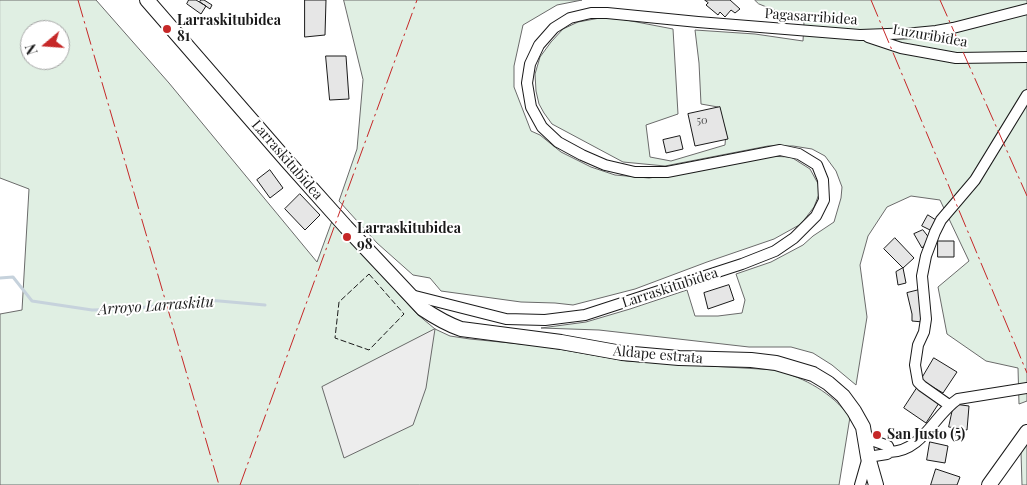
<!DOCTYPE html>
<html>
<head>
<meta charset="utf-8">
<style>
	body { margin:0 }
	#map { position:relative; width:1027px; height:485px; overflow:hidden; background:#fff; font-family:"Playfair Display",serif }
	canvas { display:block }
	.north { position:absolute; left:20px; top:20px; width:50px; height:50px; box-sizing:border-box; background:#fff; border:1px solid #a3a3a3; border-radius:50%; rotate:252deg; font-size:14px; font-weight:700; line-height:20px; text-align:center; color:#1a1a1a }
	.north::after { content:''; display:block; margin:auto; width:18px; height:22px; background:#c62828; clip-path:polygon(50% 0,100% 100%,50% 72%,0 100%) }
</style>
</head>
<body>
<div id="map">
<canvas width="1027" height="485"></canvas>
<div class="north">N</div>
</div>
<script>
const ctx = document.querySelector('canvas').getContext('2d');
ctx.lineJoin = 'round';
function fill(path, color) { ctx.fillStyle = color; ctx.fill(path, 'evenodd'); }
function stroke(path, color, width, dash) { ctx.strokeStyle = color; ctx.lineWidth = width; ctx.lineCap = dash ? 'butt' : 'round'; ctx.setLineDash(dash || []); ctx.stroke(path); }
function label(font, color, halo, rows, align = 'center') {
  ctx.font = font + ' "Playfair Display",serif'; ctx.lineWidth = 4; ctx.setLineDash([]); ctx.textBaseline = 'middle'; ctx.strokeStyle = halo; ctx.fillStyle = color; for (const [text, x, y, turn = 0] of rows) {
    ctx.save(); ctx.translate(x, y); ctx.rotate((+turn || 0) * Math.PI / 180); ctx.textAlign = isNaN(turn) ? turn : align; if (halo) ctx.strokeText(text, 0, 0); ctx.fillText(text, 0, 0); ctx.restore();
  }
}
const green = new Path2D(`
	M0 0H96L169 83 317 262 332 221 417 314 435 329 450 336 470 339 541 346 627 361 776 370C805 378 832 393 850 417L839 485H0V314L22 310 29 189 0 178ZM30 30H60V60H30Z
	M344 0H582L557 5 523 25 514 66V87L531 131 540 135 561 152 591 167 615 175 649 178 676 174 766 156 791 157 810 169 821 189 814 207 801 224 774 239 707 262 635 289 573 305 555 303 521 302 441 291 430 278 413 275 377 243 339 201 357 149 363 80Z
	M755 0H1027V401L1019 404 1018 368 986 361 947 334 938 287 969 261 940 200 911 196 887 207 868 236 860 265 867 317 856 385 832 365 813 353 791 347H749L599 330 541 328 586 322 630 309 687 290 695 316H718L742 313 745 300 736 274 771 262 803 245 813 236 834 222 841 198 842 187 836 171 825 156 812 149 793 146H768L665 166 623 162 552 124 544 113 539 104 536 91 535 74 540 57 551 42 563 29 578 22 600 18 621 19 673 29 678 114 646 125 650 157 671 161 725 145 726 132 718 107 701 104 699 63 695 30 755 34 803 41 804 22 759 4Z
	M1027 443V485H1022L1021 452Z`);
fill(green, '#e0efe3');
stroke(green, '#6a6a6a', 1);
const parking = new Path2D(`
	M435 329 426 388 413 425 344 458 322 387Z`);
fill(parking, '#ededed');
stroke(parking, '#6a6a6a', 1);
stroke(new Path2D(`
	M0 278 13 277 32 301 92 310 129 309 208 300 265 305`), '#c6d2dc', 3);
const building = new Path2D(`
	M189 0H196L206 6 201 14 187 4Z
	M201 0H204L212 5 210 9 200 2Z
	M305 0H326L325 35 305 37Z
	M705 0H730L740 9 735 13 731 10 725 17 720 12 718 15 706 5 708 3Z
	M326 56H346L349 99 330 100Z
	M720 107 728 139 695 146 688 114Z
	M680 136 683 149 666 153 663 140Z
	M270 170 283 188 270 198 257 180Z
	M300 194 320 215 305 230 285 209Z
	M928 215 936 220 930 230 922 226Z
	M923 230 930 239 922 248 914 234Z
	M895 238 914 258 903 268 884 249Z
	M938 241H954V257H938Z
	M903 268 906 283 898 285 896 272Z
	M729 285 734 300 708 309 704 293Z
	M919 290 923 322 912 321V314L907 293Z
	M934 358 957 372 943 393 921 380Z
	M917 388 939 403 926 423 904 408Z
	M954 404 969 406 967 430 949 427Z
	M930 442 948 446 945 463 927 460Z
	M936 469 960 477 957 485H931Z`);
fill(building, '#e6e6e6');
stroke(building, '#1a1a1a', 1);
const street = new Path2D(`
	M868 37 901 48 956 58 1027 57
	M411 295 506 319 545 320 585 315 742 264 775 251 794 238 816 216 824 200 823 180 817 165 799 154 780 150 667 172H635L605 165 582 155 558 142 542 127 531 107 527 83 530 64 539 45 554 28 570 18 591 13H607L698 22 860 35 915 33 936 31 953 28 1027 9
	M949 405 922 386 918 382 915 365 918 345 924 332 926 319 922 276 926 256 935 232 941 220 975 180 1027 95
	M890 452C923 451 934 415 958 399L1027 388
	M860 485 868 457 887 454 890 452 888 446 866 438`);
const secondary = new Path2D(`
	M147 0 287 161 346 227 423 309C435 317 447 324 461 329L561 342 622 353 679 358 751 360 776 363 813 374 828 383 843 396 854 411 863 427 868 457 876 485
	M989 485 1027 432`);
stroke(street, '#1a1a1a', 12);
stroke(secondary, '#1a1a1a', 16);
stroke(street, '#fff', 10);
stroke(secondary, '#fff', 14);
stroke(new Path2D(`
	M369 274 404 314 369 350 335 338 339 302Z`), '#1a1a1a', 1, [6, 2.5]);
stroke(new Path2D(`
	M78 0 219 485
	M871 0 1027 373
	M940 0 1027 196
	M240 485 417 0`), '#c62828', 1, [18, 4, 2.5, 4]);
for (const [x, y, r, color] of [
	[167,29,5,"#c62828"],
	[347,237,5,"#c62828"],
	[877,435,5,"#c62828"]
]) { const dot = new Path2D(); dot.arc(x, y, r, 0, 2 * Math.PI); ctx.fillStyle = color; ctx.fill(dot); stroke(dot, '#fff', 2); }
label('11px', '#4d4d4d', null, [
	["50",702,121]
]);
label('14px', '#1a1a1a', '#fff', [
	["Pagasarribidea",811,17,4],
	["Luzuribidea",930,36,10],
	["Larraskitubidea",287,160,49],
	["Larraskitubidea",670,288,-18],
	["Aldape estrata",658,355,5]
]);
label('bold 14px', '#1a1a1a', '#fff', [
	["Larraskitubidea",177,21],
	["81",177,37],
	["Larraskitubidea",357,229],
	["98",357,245],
	["San Justo (5)",887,435]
], 'left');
label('italic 15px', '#1a1a1a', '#fff', [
	["Arroyo Larraskitu",156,306,-4]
]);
</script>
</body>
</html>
